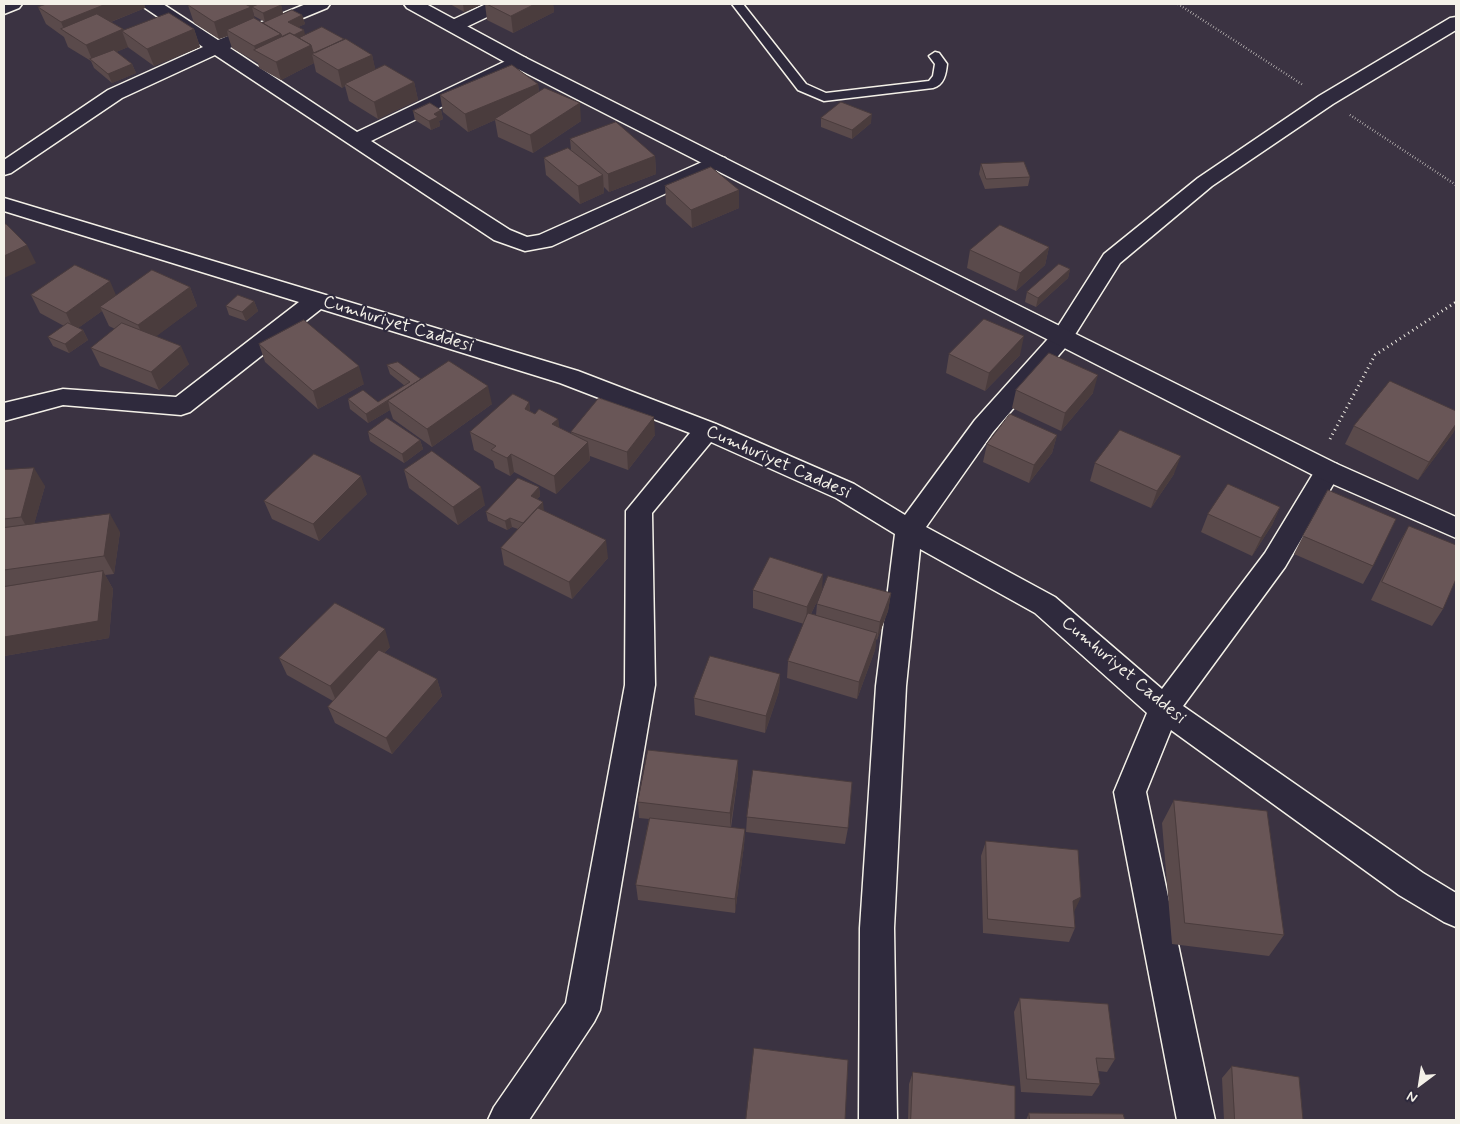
<!DOCTYPE html>
<html>
<head>
<meta charset="utf-8">
<style>
	body { margin:0 }
	#map { position:relative; width:1460px; height:1124px; overflow:hidden; background:#3b3342; font-family:Mynerve,sans-serif }
	canvas { display:block }
	.frame { position:absolute; inset:0; border:5px solid #f4f1e8; pointer-events:none }
	.north { position:absolute; left:1395px; top:1059px; width:50px; height:50px; -webkit-text-stroke:4px #2f2a3d; paint-order:stroke; rotate:211deg; font-size:14px; font-weight:700; line-height:20px; text-align:center; color:#f4f1e8 }
	.north::after { content:''; display:block; margin:auto; width:18px; height:22px; background:#f4f1e8; clip-path:polygon(50% 0,100% 100%,50% 72%,0 100%) }
</style>
</head>
<body>
<div id="map">
<canvas width="1460" height="1124"></canvas>
<div class="frame"></div>
<div class="north">N</div>
</div>
<script>
const ctx = document.querySelector('canvas').getContext('2d');
ctx.lineJoin = 'round';
function stroke(path, color, width, dash) { ctx.strokeStyle = color; ctx.lineWidth = width; ctx.lineCap = dash ? 'butt' : 'round'; ctx.setLineDash(dash || []); ctx.stroke(path); }
function fill(path, color) { ctx.fillStyle = color; ctx.fill(path, 'evenodd'); }
function label(font, color, halo, rows, align = 'center') {
  ctx.font = font + ' Mynerve,sans-serif'; ctx.lineWidth = 4.5; ctx.setLineDash([]); ctx.textBaseline = 'middle'; ctx.strokeStyle = halo; ctx.fillStyle = color; for (const [text, x, y, turn = 0] of rows) {
    ctx.save(); ctx.translate(x, y); ctx.rotate((+turn || 0) * Math.PI / 180); ctx.textAlign = isNaN(turn) ? turn : align; if (halo) ctx.strokeText(text, 0, 0); ctx.fillText(text, 0, 0); ctx.restore();
  }
}
const service = new Path2D(`
	M732 4H743L806 84 826 93 929 81 933 76 935 64 929 56 935 52 939 53 947 64C946 74 944 85 933 88L824 101 798 90Z`);
const minor = new Path2D(`
	M4 4H22L19 8 4 14Z
	M142 4H163L218 40 306 4H330L327 8 230 48 357 132 512 58 519 56 526 58 528 62 526 66 371 141 510 230 527 237 539 235 711 158 718 156 725 158 728 162 725 166 552 246 525 251 494 240 215 55 122 98 11 173 4 175V160L108 90 203 47 145 8Z
	M486 4H509L506 8 460 30 454 31 448 30 445 26 448 22Z
	M1456 17V30L1333 104 1212 186 1120 263 1071 341 993 432 926 527 1055 597 1162 689 1265 553 1319 464 1328 462 1337 464 1341 471 1285 567 1183 706 1423 873 1456 893V927L1444 922 1399 895 1171 730 1146 792 1215 1120H1177L1114 792 1147 713 1035 613 920 549 906 686 894 928 897 1120H859L860 928 876 686 895 534 836 498 711 442 652 513 655 685 600 1010 594 1022 529 1120H488L494 1107 566 1003 625 685 626 511 690 433 560 383 321 309 190 412 181 415 63 405 4 421V403L63 389 176 397 299 302 4 211V198L578 371 716 424 854 484 905 515 975 420 1055 331 1104 254 1198 178 1319 96 1450 18Z`);
const tertiary = new Path2D(`
	M404 4H426L526 58 899 246 1337 464 1456 517V538L1319 478 512 66 407 8Z`);
stroke(service, '#f4f1e8', 3);
stroke(minor, '#f4f1e8', 3);
stroke(tertiary, '#f4f1e8', 3);
stroke(new Path2D(`
	M1178 4 1303 85
	M1350 115 1456 185`), '#f4f1e8', 2.5, [0.5, 2.5]);
stroke(new Path2D(`
	M1330 439 1375 355 1456 302`), '#f4f1e8', 3, [1, 4]);
fill(service, '#2f2a3d');
fill(minor, '#2f2a3d');
fill(tertiary, '#2f2a3d');
fill(new Path2D(`
	M47 4H144L145 8 111 22 123 29 124 30 194 29 200 47 154 66 129 48 128 47 116 52 132 64 136 73 112 83 94 68 91 61 68 47 64 37 46 24 38 7Z
	M450 4H483L464 12Z
	M485 4H553L554 12 513 33 487 20Z
	M188 5H281L283 14 302 15 305 24 298 27 305 36 372 55 375 69 414 82 418 100 378 119 349 101 345 86 342 88 316 72 314 63 281 80 259 68 258 63 232 48 228 36 219 39 194 23ZM252 12H253L254 16 265 22 263 23 254 18Z
	M538 84 539 92 581 121 533 153 498 137 495 120 468 132 443 112 440 95Z
	M441 110 443 119 439 121 440 126 431 130 415 120 413 111Z
	M821 118 871 123 852 139 821 127Z
	M570 139 655 156 656 174 609 192 604 187V193L580 204 546 175 544 158 571 150Z
	M981 164 1030 177 1028 186 985 189 979 174Z
	M665 186 739 208 692 228 666 204Z
	M1049 247 1045 265 1016 291 967 268 970 250Z
	M1070 269 1068 278 1036 307 1025 302 1027 292Z
	M190 287 197 306 156 336 189 364 159 390 100 366 91 348 115 329 109 326 102 311 78 328 83 330 88 340 69 353 53 346 48 337 64 326 40 313 31 295 117 296Z
	M254 301 258 311 246 321 229 315 226 306Z
	M259 344 364 384 318 409 265 362Z
	M949 354 1020 355 985 391 946 373Z
	M387 365 421 379 492 404 432 447 393 419 390 410 368 423 350 409 348 399 378 402 405 386 390 374Z
	M1016 390 1093 393 1061 431 1012 408Z
	M529 402 530 411 535 414 558 419 559 428 571 434V432L655 435 628 470 590 456V460L556 494 514 472 510 476 495 468 493 461 474 450 470 432Z
	M1456 411V427L1453 433 1418 480 1345 444 1354 426Z
	M368 432 420 440 423 449 404 463 370 441Z
	M1057 435 1052 453 1029 483 983 462 987 444Z
	M1095 463 1174 474 1151 508 1090 481Z
	M4 470 45 486 34 524 120 532 114 574 105 575 113 589 109 638 4 656Z
	M404 470 485 505 458 525 409 488Z
	M539 487 540 496 537 499 544 511 608 558 572 599 504 565 501 548 518 529 512 527 507 530 488 521 486 512Z
	M367 494 319 541 272 519 264 501Z
	M1280 507 1272 525 1252 556 1201 532 1208 514Z
	M1409 526 1443 609 1432 626 1371 600 1399 543Z
	M1303 536 1373 566 1363 584 1294 554Z
	M753 590 822 591 811 614 816 615 817 604 891 593 888 611 877 640 876 639 875 650 857 699 787 678 788 661 804 624 753 608Z
	M390 647 384 653 437 679 442 696 392 754 335 723 328 707 333 701 287 675 279 658Z
	M780 674 779 691 765 733 695 715 694 698Z
	M738 776 731 828 745 829 744 845 735 913 638 900 636 885 649 819 639 818 638 802Z
	M1174 800 1284 935 1269 956 1172 944 1162 823Z
	M747 817 848 828 845 844 746 832Z
	M986 841 1074 912 1075 928 1069 942 983 933 981 856Z
	M1020 998 1115 1059 1107 1072 1098 1071 1100 1084 1092 1096 1021 1092 1014 1012Z
	M1232 1066 1303 1120H1224L1222 1078Z
	M913 1072 1015 1120H908L909 1084Z
	M1029 1113 1125 1120H1026Z`), '#5a4a4b');
fill(new Path2D(`
	M106 4H144L145 8 73 37 65 32 61 22Z
	M249 4H271L252 7 256 24 227 30 228 36 219 39 214 22Z
	M463 4H483L464 12Z
	M535 4H553L554 12 513 33 511 16Z
	M281 5 283 14 265 22 263 13Z
	M302 15 305 24 290 31 288 22Z
	M123 29 125 33 122 31 128 47 93 62 86 45Z
	M194 29 200 47 154 66 147 49Z
	M304 30 306 39 284 40Z
	M281 34 286 51H256L254 46Z
	M311 45 314 56 312 54 314 63 281 80 276 62Z
	M372 55 376 72 345 84V86L342 88 338 70Z
	M132 64 136 73 112 83 108 74Z
	M414 82 418 100 378 119 374 102Z
	M538 84 540 101 495 119V120L468 132 465 114Z
	M580 103 581 121 533 153 530 135Z
	M441 110 443 119 439 121 440 126 431 130 429 121 434 114Z
	M872 114 871 123 852 139V130Z
	M655 156 656 174 609 192 608 174Z
	M603 175 604 193 580 204 578 186Z
	M739 190V208L692 228 691 210Z
	M27 245 36 263 4 278V256Z
	M1049 247 1045 265 1016 291 1020 273Z
	M1070 269 1068 278 1036 307 1038 298Z
	M110 281 118 300 100 307 102 311 74 331 66 313Z
	M190 287 197 306 146 344 138 325Z
	M254 301 258 311 246 321 242 312Z
	M83 330 88 340 69 353 65 344Z
	M1024 336 1020 355 985 391 989 373Z
	M181 346 189 364 159 390 151 372Z
	M359 366 364 384 318 409 313 391Z
	M1098 375 1093 393 1061 431 1065 413Z
	M422 380 388 401 390 410 368 423 366 414Z
	M488 386 492 404 432 447 427 429Z
	M529 402 531 420 525 409Z
	M654 417 655 435 628 470 627 452Z
	M558 419 561 437 552 424Z
	M1456 424V427L1453 433 1418 480 1429 462Z
	M1057 435 1052 453 1029 483 1034 465Z
	M420 440 423 449 404 463 402 454Z
	M588 442 590 460 556 494 554 476Z
	M511 454 514 472 510 476 507 458Z
	M1181 456 1174 474 1151 508 1157 491Z
	M34 468 45 486 31 535 21 517Z
	M361 476 367 494 319 541 313 524Z
	M481 487 485 505 458 525 453 507Z
	M539 487 540 496 532 505 531 496Z
	M543 502 544 511 525 532 523 523Z
	M1280 507 1272 525 1252 556 1261 538Z
	M110 514 120 532 114 574 104 556Z
	M510 518 512 527 507 530 505 521Z
	M606 540 608 558 572 599 569 582Z
	M103 571 113 589 109 638 4 656V637Z
	M823 574 822 591 806 624 807 607Z
	M891 593 888 611 877 640 880 622Z
	M385 629 390 647 337 703 330 686Z
	M877 633 875 650 857 699 859 682Z
	M780 674 779 691 765 733 766 716Z
	M437 679 442 696 392 754 386 738Z
	M738 760V776L730 828V813Z
	M745 829 744 845 735 913V899Z
	M1081 897 1074 912 1073 901Z`), '#4a3c3d');
const building = new Path2D(`
	M47 4H106L61 22 38 7Z
	M192 4H245L251 7 214 22 188 5Z
	M259 4H278L281 5 263 13 252 7Z
	M487 4H535L511 16Z
	M292 10 302 15 288 22 304 30 294 35 290 33 282 37 281 34 263 23Z
	M169 13 194 29 147 49 122 31Z
	M97 14 123 29 86 45 61 29Z
	M254 18 281 34 254 46 227 30Z
	M322 27 344 39 315 53 313 52 311 45 299 38Z
	M290 33 311 45 276 62 254 50Z
	M346 39 372 55 338 70 312 54Z
	M114 50 132 64 108 74 90 59Z
	M385 65 414 82 374 102 345 84Z
	M512 65 538 84 465 114 440 95Z
	M545 88 580 103 530 135 495 119Z
	M841 102 872 114 852 130 821 118Z
	M430 103 441 110 434 114 438 117 429 121 413 111Z
	M616 122 655 156 608 174 570 139Z
	M568 148 603 175 578 186 544 158Z
	M1024 162 1030 177 986 179 981 164Z
	M711 167 739 190 691 210 665 186Z
	M6 224 27 245 4 256V225Z
	M1000 225 1049 247 1020 273 970 250Z
	M1059 264 1070 269 1038 298 1027 292Z
	M75 265 110 281 66 313 31 295Z
	M152 270 190 287 138 325 100 307Z
	M238 295 254 301 242 312 226 306Z
	M984 319 1024 336 989 373 949 354Z
	M304 320 359 366 313 391 259 344Z
	M68 323 83 330 65 344 48 337Z
	M122 323 181 346 151 372 91 348Z
	M1049 353 1098 375 1065 413 1016 390Z
	M449 361 488 386 427 429 388 401Z
	M398 362 421 379 366 414 348 399 363 390 378 402 410 382 387 365Z
	M1390 381 1456 411V424L1429 462 1354 426Z
	M513 394 529 402 525 409 535 414 539 409 558 419 552 424 588 442 554 476 511 454 507 458 491 450 496 446 470 432Z
	M599 398 654 417 627 452 571 432Z
	M1010 414 1057 435 1034 465 987 444Z
	M387 418 420 440 402 454 368 432Z
	M1120 430 1181 456 1157 491 1095 463Z
	M432 451 481 487 453 507 404 470Z
	M314 454 361 476 313 524 264 501Z
	M34 468 21 517 4 519V470Z
	M518 478 539 487 531 496 543 502 523 523 510 518 505 521 486 512Z
	M1228 484 1280 507 1261 538 1208 514Z
	M1328 490 1396 519 1373 566 1303 536Z
	M538 508 606 540 569 582 501 548Z
	M110 514 104 556 4 570V528Z
	M1409 526 1456 545V579L1443 609 1382 582Z
	M770 557 823 574 807 607 753 590Z
	M103 571 98 621 4 637V587Z
	M828 576 891 593 880 622 817 604Z
	M335 603 385 629 330 686 279 658Z
	M808 613 877 633 859 682 788 661Z
	M379 650 437 679 386 738 328 707Z
	M710 656 780 674 766 716 694 698Z
	M648 750 738 760 730 813 638 802Z
	M753 770 852 782 848 828 747 817Z
	M1174 800 1267 811 1284 935 1185 923Z
	M650 818 745 829 735 899 636 885Z
	M986 841 1078 850 1081 897 1073 901 1075 928 988 919Z
	M1020 998 1108 1004 1115 1059 1096 1058 1100 1084 1027 1079Z
	M754 1048 848 1060 845 1120H746Z
	M1232 1066 1299 1077 1303 1120H1235Z
	M913 1072 1015 1086V1120H911Z
	M1029 1113 1123 1114 1125 1120H1030Z`);
fill(building, '#695657');
stroke(building, '#4a3c3d', 1);
label('18px', '#f4f1e8', '#2f2a3d', [
	["Cumhuriyet Caddesi",398,325,17],
	["Cumhuriyet Caddesi",778,463,24],
	["Cumhuriyet Caddesi",1123,671,40]
]);
</script>
</body>
</html>
